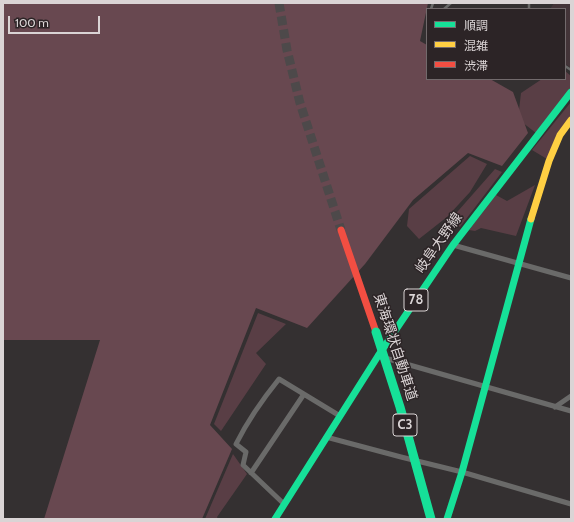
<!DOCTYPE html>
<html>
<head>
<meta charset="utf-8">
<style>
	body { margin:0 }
	#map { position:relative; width:574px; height:522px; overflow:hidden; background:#343031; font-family:Cabin,"Noto Sans JP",sans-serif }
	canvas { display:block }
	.frame { position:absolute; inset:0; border:4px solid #dad4d5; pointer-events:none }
	.legend { position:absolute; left:426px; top:8px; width:140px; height:72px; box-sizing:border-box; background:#2c2426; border:1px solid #726a6c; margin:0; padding:5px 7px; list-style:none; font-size:12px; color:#dad4d5 }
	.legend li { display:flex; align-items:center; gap:8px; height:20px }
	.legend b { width:20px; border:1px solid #726a6c }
	.scale { position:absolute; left:8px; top:16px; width:92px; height:18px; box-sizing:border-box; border:2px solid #dad4d5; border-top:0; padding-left:5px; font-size:12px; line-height:14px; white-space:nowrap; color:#dad4d5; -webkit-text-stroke:3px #2c2426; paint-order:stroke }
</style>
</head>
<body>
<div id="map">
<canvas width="574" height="522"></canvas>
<div class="frame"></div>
<ul class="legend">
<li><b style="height:5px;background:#16e098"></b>順調</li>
<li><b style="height:5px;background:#ffcf43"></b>混雑</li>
<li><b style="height:5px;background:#f24e42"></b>渋滞</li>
</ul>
<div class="scale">100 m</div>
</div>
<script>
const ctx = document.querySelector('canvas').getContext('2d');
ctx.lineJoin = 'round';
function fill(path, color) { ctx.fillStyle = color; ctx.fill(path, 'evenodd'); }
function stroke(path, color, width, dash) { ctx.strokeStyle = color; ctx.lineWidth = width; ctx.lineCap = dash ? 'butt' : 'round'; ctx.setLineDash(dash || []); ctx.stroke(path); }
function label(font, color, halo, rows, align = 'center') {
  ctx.font = font + ' Cabin,"Noto Sans JP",sans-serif'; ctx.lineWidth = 3; ctx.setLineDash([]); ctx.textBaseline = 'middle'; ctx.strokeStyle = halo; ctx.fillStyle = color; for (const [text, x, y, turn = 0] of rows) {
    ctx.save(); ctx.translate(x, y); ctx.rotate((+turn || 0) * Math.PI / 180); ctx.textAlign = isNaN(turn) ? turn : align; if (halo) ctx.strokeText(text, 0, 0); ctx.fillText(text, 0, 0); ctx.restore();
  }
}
fill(new Path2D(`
	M554 3H571V68L565 64V9H550Z`), '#433438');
fill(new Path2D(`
	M565 71 571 76V87L536 133 518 119 521 93 542 79H565Z
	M571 102V115L556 136 547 159 532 150Z
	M470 156 487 164 470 192 447 217 419 239 407 226 409 209Z
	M495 169 502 172 460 227 451 219Z
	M535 185 516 236 481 228 475 231 469 230 496 195 507 201Z
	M258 313 286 324 256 353 266 364 221 431 214 424Z
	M233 454 247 474 217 517 218 519H205Z`), '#593e45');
fill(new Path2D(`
	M3 3H428L420 41 427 45V79H490L513 92 528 133 502 166 468 153 413 200 365 264 307 328 256 308 210 425 232 449 202 519H44L100 340H3Z`), '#684850');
stroke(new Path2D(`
	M279 3 287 50 300 103 341 230`), '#4d494a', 9, [9, 4.5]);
stroke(new Path2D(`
	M431 9 433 3
	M444 9 451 3
	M529 9V3
	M565 66 571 70`), '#6a6a69', 2.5);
stroke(new Path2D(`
	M453 245 571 278
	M385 358 571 411
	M555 407 571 396
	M326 437 401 457 462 472 571 504
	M251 473 304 394
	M284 504 243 465 246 452 236 444C248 420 262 400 279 379L340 416`), '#6a6a69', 5);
stroke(new Path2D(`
	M275 519 378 356 453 245 571 92
	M447 519 462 472 531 219`), '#16e098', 7);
stroke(new Path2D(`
	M531 219 549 161 560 135 571 120`), '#ffcf43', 7);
stroke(new Path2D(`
	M341 230 376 332`), '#f24e42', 7);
stroke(new Path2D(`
	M376 332 400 407 431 519`), '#16e098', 9);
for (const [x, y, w] of [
	[416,300,24],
	[405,425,24]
]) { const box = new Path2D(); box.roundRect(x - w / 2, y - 11, w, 22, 3); ctx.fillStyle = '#2c2426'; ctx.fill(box); stroke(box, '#dad4d5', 1); }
label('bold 13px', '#dad4d5', null, [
	["78",416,300],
	["C3",405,425]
]);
label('14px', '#dad4d5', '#2c2426', [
	["岐阜大野線",439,243,-55],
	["東海環状自動車道",395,347,72]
]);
</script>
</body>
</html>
